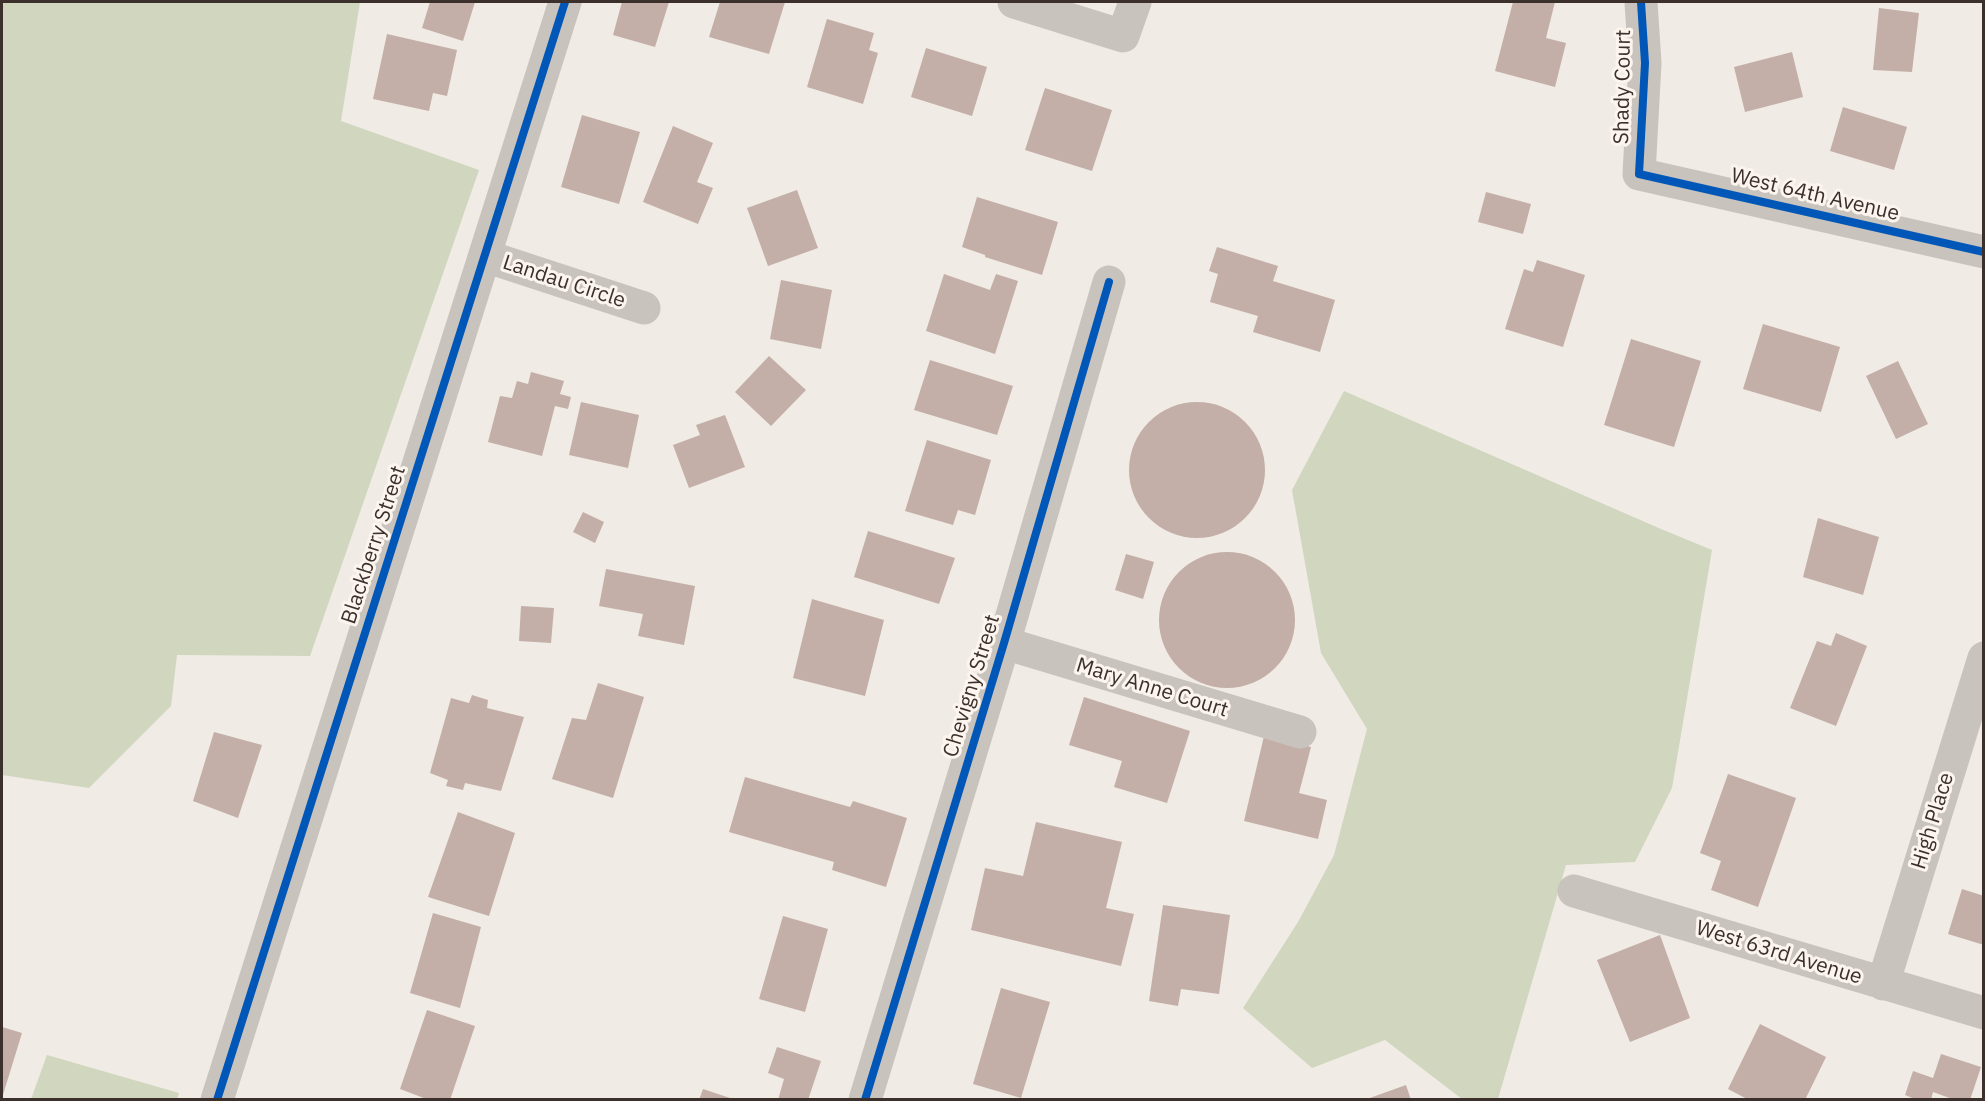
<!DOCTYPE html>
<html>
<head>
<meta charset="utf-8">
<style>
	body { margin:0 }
	#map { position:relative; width:1985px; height:1101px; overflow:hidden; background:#f0ebe5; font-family:"IBM Plex Sans",sans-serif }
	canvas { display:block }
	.frame { position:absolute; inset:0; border:3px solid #3b302b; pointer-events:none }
</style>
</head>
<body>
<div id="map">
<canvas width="1985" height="1101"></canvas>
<div class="frame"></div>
</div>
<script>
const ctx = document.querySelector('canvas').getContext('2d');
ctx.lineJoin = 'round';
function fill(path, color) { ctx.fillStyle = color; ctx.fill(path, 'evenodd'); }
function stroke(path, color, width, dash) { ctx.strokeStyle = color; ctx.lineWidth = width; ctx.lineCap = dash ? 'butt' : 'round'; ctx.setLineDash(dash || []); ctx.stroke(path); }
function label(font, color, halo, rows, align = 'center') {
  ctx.font = font + ' "IBM Plex Sans",sans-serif'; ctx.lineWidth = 6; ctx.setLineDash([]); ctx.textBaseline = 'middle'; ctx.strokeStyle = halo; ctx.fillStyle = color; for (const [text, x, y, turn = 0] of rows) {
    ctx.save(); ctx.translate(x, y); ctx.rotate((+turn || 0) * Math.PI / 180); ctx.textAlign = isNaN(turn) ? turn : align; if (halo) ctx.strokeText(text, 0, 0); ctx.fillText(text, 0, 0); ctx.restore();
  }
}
fill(new Path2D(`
	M2 2H360L341 121 479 170 310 656 177 655 171 706 89 788 2 775Z
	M1344 391 1661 529 1712 550 1672 788 1635 862 1566 865 1498 1099H1462L1385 1040 1312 1068 1243 1008 1298 922 1334 855 1367 729 1321 653 1292 490Z
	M47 1055 179 1093 177 1099H31Z`), '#d1d6bf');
fill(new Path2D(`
	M430 2H475L463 41 422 28Z
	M622 2H669L655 47 613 35Z
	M720 2H785L769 54 709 37Z
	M1513 2H1555L1546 38 1566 43 1555 87 1495 71Z
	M1879 8 1919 13 1912 72 1873 70Z
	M827 19 874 33 869 50 878 53 863 104 807 87Z
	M387 34 457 50 447 96 433 93 429 111 373 99Z
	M926 48 987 67 972 116 911 97Z
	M1792 52 1803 97 1745 112 1734 67Z
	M1045 88 1112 110 1092 171 1025 150Z
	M1843 107 1907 127 1894 170 1830 151Z
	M582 115 640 132 619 204 561 187Z
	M673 126 713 143 697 182 713 188 698 224 643 202Z
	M797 190 818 248 768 266 747 208Z
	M1486 192 1531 204 1523 234 1478 222Z
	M977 197 1058 222 1042 275 985 257V255L962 247Z
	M1217 247 1278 266 1273 281 1335 300 1320 352 1253 332 1258 316 1210 302 1218 274 1209 271Z
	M1537 260 1585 275 1563 347 1505 329 1524 269 1533 272Z
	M944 274 990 290 996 274 1018 281 995 354 926 331Z
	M781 280 832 290 821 349 770 339Z
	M1763 324 1840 347 1821 412 1743 389Z
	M1631 339 1701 361 1674 447 1604 425Z
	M769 356 806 390 771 426 735 392Z
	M930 360 1013 386 997 435 914 410Z
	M1898 361 1928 424 1896 439 1866 376Z
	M531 372 564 381 560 394 571 397 568 409 555 406 542 456 488 442 500 396 512 398 517 381 528 384Z
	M1129 470a68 68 0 1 1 136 0a68 68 0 1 1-136 0Z
	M581 402 639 415 628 468 569 455Z
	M725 415 745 467 689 488 673 445 700 435 696 425Z
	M927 440 991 460 975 515 958 510 953 525 905 511Z
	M583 512 604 522 595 543 573 532Z
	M1818 518 1879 537 1863 595 1803 577Z
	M868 531 955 558 939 604 854 577Z
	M1159 620a68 68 0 1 1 136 0a68 68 0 1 1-136 0Z
	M1126 554 1154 562 1143 599 1115 590Z
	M606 569 695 586 684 645 638 636 643 614 599 606Z
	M812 599 884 620 865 696 793 678Z
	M521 606 554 608 551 643 519 641Z
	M1836 633 1867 646 1836 726 1790 708 1817 641 1831 646Z
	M598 683 644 697 613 798 552 779 572 718 586 720Z
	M472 695 488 700 487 708 524 717 501 791 465 783 463 790 446 786 448 780 430 773 451 698 469 703Z
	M1084 697 1190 731 1167 803 1114 787 1122 761 1069 745Z
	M214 732 262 745 238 818 193 801Z
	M1264 736 1311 747 1299 793 1327 800 1318 839 1244 821Z
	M1728 774 1796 798 1758 907 1711 890 1721 861 1700 853Z
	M745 777 850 807 853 801 907 818 886 887 832 870 834 862 729 832Z
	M458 812 515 833 489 916 428 897Z
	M1036 822 1122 842 1106 908 1134 914 1121 966 971 930 985 868 1023 876Z
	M1962 889 1984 896V945L1948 934Z
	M1163 905 1230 915 1219 994 1181 989 1178 1006 1149 1001Z
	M433 913 481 927 460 1008 410 993Z
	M783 916 828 929 805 1012 759 999Z
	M1660 935 1690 1018 1630 1042 1597 960Z
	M1001 988 1050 1002 1021 1098 973 1084Z
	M427 1010 475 1026 450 1100H429L400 1089Z
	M1760 1024 1826 1057 1805 1100H1749L1728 1089Z
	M2 1027 22 1033 2 1098Z
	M777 1047 821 1061 808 1100H778L784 1079 768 1073Z
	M1941 1054 1981 1067 1970 1100H1955L1933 1092 1931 1100H1917L1905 1095 1913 1071 1933 1078Z
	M1406 1085 1411 1100H1367V1099Z
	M703 1089 733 1099V1100H699Z`), '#c3afa7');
stroke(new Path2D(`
	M1014 2 1123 36 1135 2
	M1641 2 1645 63 1639 174 1984 252
	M485 256 644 308
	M1004 643 1300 732
	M1574 891 1984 1013
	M1883 984 1984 658
	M217 1100 565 2
	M865 1100 1004 643 1109 282`), '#c9c3be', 33);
stroke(new Path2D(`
	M1641 2 1645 63 1639 174 1984 252
	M217 1100 565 2
	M865 1100 1004 643 1109 282`), '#0057b8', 8);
label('21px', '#3b302b', '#fbf5ee', [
	["Shady Court",1623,87,-89],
	["West 64th Avenue",1815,195,13],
	["Landau Circle",564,282,18],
	["Blackberry Street",374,545,-72],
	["Chevigny Street",972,686,-73],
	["Mary Anne Court",1152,688,17],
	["High Place",1933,821,-73],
	["West 63rd Avenue",1779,953,17]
]);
</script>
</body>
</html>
